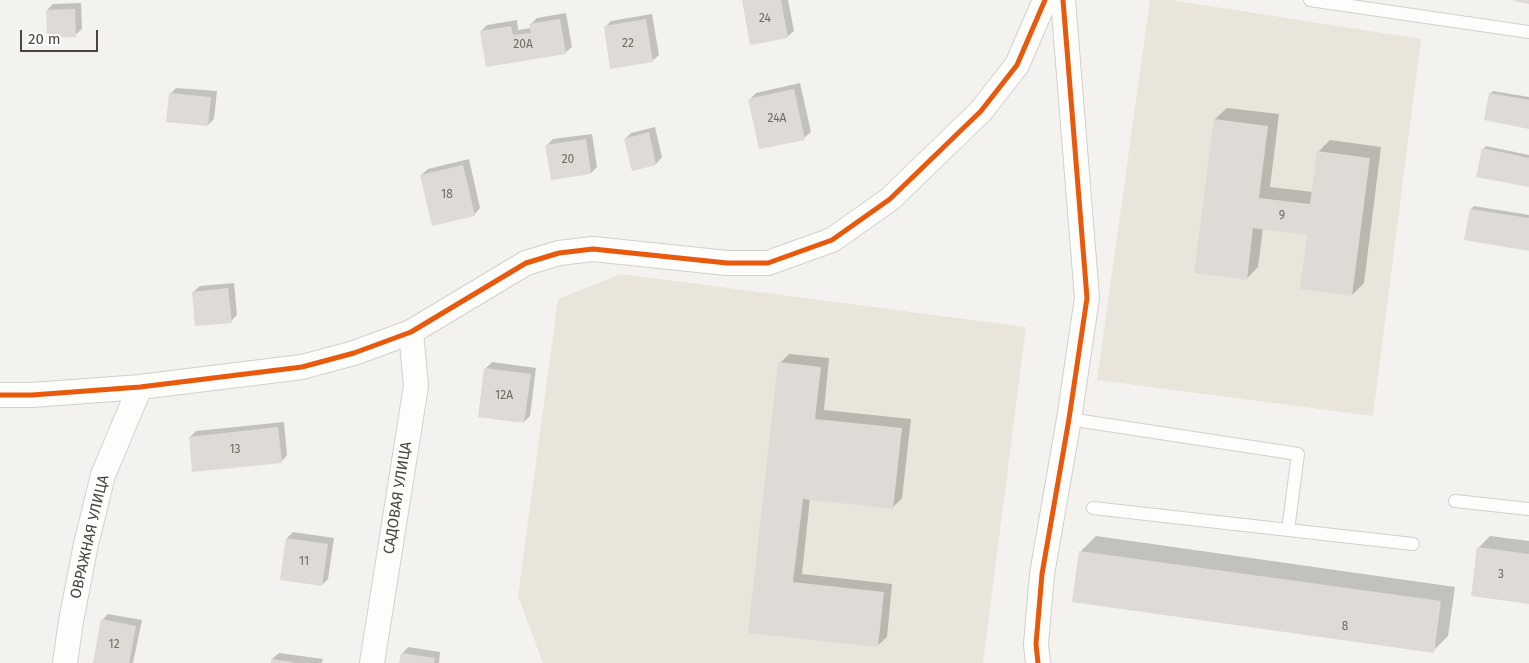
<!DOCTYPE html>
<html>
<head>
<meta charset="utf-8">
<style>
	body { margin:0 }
	#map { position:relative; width:1529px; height:663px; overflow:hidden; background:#f4f2ee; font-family:"Fira Sans",sans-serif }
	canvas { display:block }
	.scale { position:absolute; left:20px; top:30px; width:78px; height:22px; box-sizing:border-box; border:2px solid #4b4439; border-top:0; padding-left:6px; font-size:15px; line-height:18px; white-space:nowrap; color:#4b4439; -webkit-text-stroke:4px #fff; paint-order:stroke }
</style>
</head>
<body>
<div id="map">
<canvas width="1529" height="663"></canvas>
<div class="scale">20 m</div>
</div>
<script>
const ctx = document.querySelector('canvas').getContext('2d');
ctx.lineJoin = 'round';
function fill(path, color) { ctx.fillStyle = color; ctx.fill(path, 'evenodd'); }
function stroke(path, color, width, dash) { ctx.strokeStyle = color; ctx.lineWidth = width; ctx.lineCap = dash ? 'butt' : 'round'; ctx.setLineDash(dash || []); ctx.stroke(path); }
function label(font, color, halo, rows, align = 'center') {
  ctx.font = font + ' "Fira Sans",sans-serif'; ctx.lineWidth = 4; ctx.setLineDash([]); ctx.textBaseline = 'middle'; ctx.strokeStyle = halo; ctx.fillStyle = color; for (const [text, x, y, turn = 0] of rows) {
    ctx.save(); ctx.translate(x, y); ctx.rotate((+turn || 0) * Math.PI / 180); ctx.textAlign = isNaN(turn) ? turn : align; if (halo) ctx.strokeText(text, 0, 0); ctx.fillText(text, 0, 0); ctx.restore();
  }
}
fill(new Path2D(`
	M1150 0H1171L1421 39 1373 416 1097 380Z
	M621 274 1026 327 983 663H543L518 596 558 299Z`), '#eae5da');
fill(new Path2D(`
	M744 0H788L794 31 787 37Z
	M81 3 82 29 75 35 47 10 53 4Z
	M566 13 572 47 565 53 481 31 487 25 517 20 518 30 531 28V24L537 18Z
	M652 14 659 55 652 61 605 27 611 21Z
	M800 83 811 132 804 138 750 99 756 93Z
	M176 88 217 91 214 119 208 125 170 94Z
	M1493 91 1529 97V127L1490 94Z
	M1227 108 1279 114 1270 187 1313 192 1318 152 1330 140 1381 147 1364 283 1352 295 1308 234 1263 228 1258 267 1246 279 1215 119Z
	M655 127 662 157 656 164 625 139 631 133Z
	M592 134 597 167 591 173 547 145 553 139Z
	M1486 146 1529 155V186L1483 149Z
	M469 159 480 208 474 215 421 175 428 169Z
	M1474 206 1529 215V250L1471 209Z
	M234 283 237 315 231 321 193 292 200 286Z
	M789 354 829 358 824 410 911 419 902 498 893 507 810 498 802 574 892 584 887 637 877 646 750 632 780 363Z
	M492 362 536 368 530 416 524 422 486 368Z
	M284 422 287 455 281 462 190 437 196 431Z
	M293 532 334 538 328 579 322 585 287 538Z
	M1096 536 1455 587 1448 636 1433 651 1074 600 1081 551Z
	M1490 536 1529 541V602L1479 547Z
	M108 614 142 620 133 663H94L102 620Z
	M408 647 440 652 439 663H401L402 654Z
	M279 653 323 659 322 663H272V659Z`), '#0003');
fill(new Path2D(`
	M742 0H781L788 38 750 45Z
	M1514 0H1529V4L1514 1Z
	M75 9 76 37 47 38 46 10Z
	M560 19 566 54 486 67 480 31 511 26 513 35 531 33 529 24Z
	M646 19 653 62 610 69 604 26Z
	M794 89 805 140 759 149 748 99Z
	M169 93 211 97 208 126 166 122Z
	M1489 93 1529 100V129L1484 120Z
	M1214 119 1268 126 1259 198 1310 204 1317 151 1370 158 1352 296 1300 289 1307 235 1253 228 1247 280 1194 273Z
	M649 132 656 165 632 171 624 139Z
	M586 139 591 174 551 180 545 145Z
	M1482 148 1529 158V187L1476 177Z
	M463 165 475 216 432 226 420 175Z
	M1470 209 1529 218V251L1464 240Z
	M228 288 232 323 195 326 192 292Z
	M778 362 821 367 815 419 902 428 893 509 803 499 793 582 884 592 878 647 748 633Z
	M484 368 531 374 524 423 478 417Z
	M278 427 282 463 192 472 189 437Z
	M286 538 328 544 322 586 280 580Z
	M1477 547 1529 554V604L1471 596Z
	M1079 551 1441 601 1434 653 1072 602Z
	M101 619 136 626 129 663H93Z
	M401 653 435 658 434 663H399Z
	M271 659 293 662V663H271Z`), '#dedbd6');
const lane = new Path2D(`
	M1310 0 1529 32
	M1069 419 1298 454 1288 530
	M1455 501 1529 509
	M1093 508 1413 544`);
const street = new Path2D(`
	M0 395H32L140 387 302 367 354 353 411 332 526 263 559 253 593 249 727 263H768L832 240 890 199 981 111 1017 65 1045 0
	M65 663 71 621 86 544 103 475 140 387
	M372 663 416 386 411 332
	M1038 663 1036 644 1042 574 1069 419 1087 298 1063 0`);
stroke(lane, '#d2d0cb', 14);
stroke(street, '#d2d0cb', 26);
stroke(lane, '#fdfdfc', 12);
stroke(street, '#fdfdfc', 24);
stroke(new Path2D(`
	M0 395H32L140 387 302 367 354 353 411 332 526 263 559 253 593 249 727 263H768L832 240 890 199 981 111 1017 65 1045 0
	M1038 663 1036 644 1042 574 1069 419 1087 298 1063 0`), '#e8590c', 5);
label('12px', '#706a61', null, [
	["24",765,19],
	["22",628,44],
	["20А",523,45],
	["24А",777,119],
	["20",568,160],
	["18",447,195],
	["9",1282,216],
	["12А",504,396],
	["13",235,450],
	["11",304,562],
	["3",1501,575],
	["8",1345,627],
	["12",114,645]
]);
label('15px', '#4b4439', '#fff', [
	["САДОВАЯ УЛИЦА",398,498,-81],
	["ОВРАЖНАЯ УЛИЦА",90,537,-77]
]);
</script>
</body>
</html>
